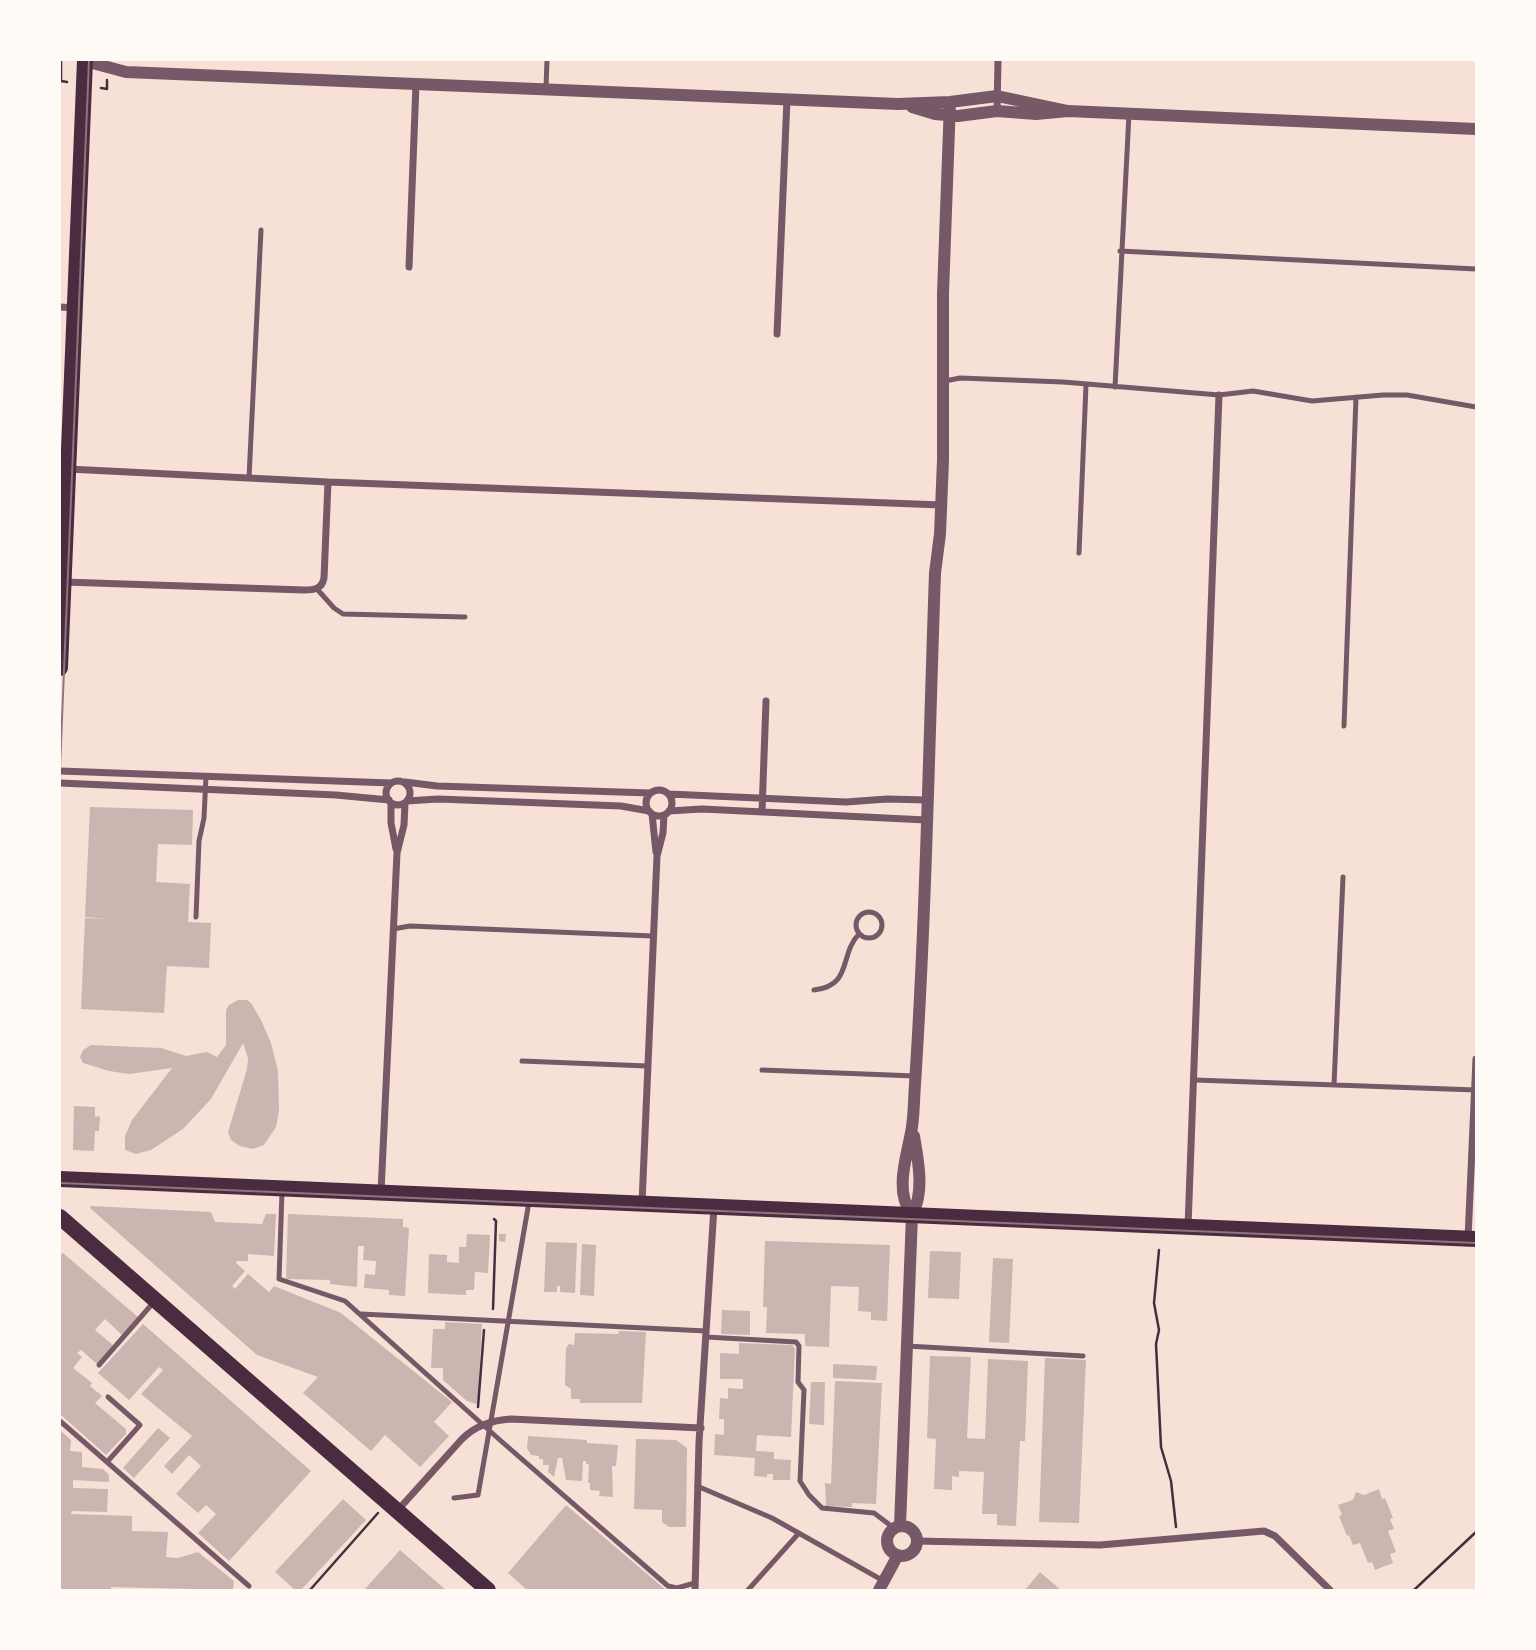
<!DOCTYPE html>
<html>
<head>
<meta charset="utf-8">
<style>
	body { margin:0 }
	#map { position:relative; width:1536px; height:1650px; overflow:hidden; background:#f7e1d7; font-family:Helvetica,sans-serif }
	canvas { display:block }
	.frame { position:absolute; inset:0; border:61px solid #fffaf5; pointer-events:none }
</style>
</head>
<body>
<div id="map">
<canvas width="1536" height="1650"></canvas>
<div class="frame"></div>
</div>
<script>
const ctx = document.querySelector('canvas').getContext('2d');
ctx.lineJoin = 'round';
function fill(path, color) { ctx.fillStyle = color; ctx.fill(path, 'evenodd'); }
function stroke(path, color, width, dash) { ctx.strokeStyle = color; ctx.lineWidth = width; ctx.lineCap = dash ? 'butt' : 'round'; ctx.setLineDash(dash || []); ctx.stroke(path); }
fill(new Path2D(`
	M90 807 193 810 192 845 158 844 156 882 190 884 188 922 211 923 209 968 167 966 164 1013 81 1009 85 918 109 919 85 917Z
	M238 1000H247L251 1003 261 1020 271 1043 278 1071 279 1111 276 1127 264 1145 253 1149 240 1146 231 1140 228 1132 247 1069 248 1058 243 1043 211 1099 183 1129 151 1150 136 1154 125 1150V1136L132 1120 172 1068 129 1074 109 1071 83 1063 80 1057 83 1050 91 1045 161 1048 186 1056 207 1052 217 1057 226 1045V1010L229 1005Z
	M74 1106 95 1107V1117L100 1116 99 1131H95L94 1151 73 1150Z
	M91 1206 211 1212 215 1222 262 1224 266 1214H276L274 1256 248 1254V1261H237L236 1263 245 1271 232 1286 235 1289 248 1274 269 1292 274 1286 341 1313 452 1402 434 1422 449 1436 420 1467 385 1435 371 1451 303 1393 318 1377 257 1355 90 1208Z
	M288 1214 403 1219V1227L409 1228 405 1296 389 1295V1290L364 1288 365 1274 375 1275 376 1261 363 1260 364 1246H358L357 1287 330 1284V1280L286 1279Z
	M467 1234 490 1235 488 1273 475 1272 474 1290H466V1295L428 1293 429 1254 447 1255V1262L459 1263V1247H466Z
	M499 1234H506L505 1242 499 1241Z
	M765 1241 890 1245 887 1321 871 1320V1312L858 1311 859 1287 831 1286 829 1347 805 1346V1334L766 1333 767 1307H763Z
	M546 1242 577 1243 575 1293 560 1292V1286H557V1292H544Z
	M582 1244 596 1245 594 1296 580 1295Z
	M930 1251 961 1252 959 1299 928 1298Z
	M63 1253 138 1317 122 1335 105 1319 95 1330 113 1345 97 1364 81 1350 77 1353 82 1357 73 1368 92 1383 90 1386 102 1396 95 1403 126 1429V1434L106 1455 60 1414V1255Z
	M993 1258 1013 1259 1009 1343 989 1342Z
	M722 1310 750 1311V1335L721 1334Z
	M445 1322 482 1324 478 1402 476 1404 467 1401 443 1380V1368H431L433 1329H445Z
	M143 1324 311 1471 229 1561 198 1533 216 1514 206 1505 198 1513 176 1494 201 1466 189 1455 172 1474 164 1466 192 1436 141 1394 163 1370 159 1367 129 1400 98 1373Z
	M619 1331 646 1332 642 1403H580V1399H571V1389L565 1385V1381L566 1348 569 1344 574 1345 575 1333 618 1334Z
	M739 1343 792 1345 795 1348 791 1437 757 1435 756 1451 774 1452V1459L791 1460 790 1480H773V1474H767V1477L754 1476 755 1458 714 1455 715 1434 724 1435V1419H719L720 1398 728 1399V1388L743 1389V1379H720V1353L739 1354Z
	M930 1356 971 1357 967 1438 985 1439 988 1359 1028 1361 1025 1441H1020L1016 1526 997 1525V1514H982L984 1472 959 1471V1477L952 1476V1490L934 1489 936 1439 927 1438Z
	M1045 1358 1086 1360 1079 1523 1039 1522Z
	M833 1364 877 1366 876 1380 833 1378Z
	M835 1381 882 1383 876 1504 852 1503V1507L826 1506 825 1483 831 1484Z
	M811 1382H825L824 1425 809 1424Z
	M158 1428 170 1438 134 1478 123 1468Z
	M60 1430 71 1440 70 1451 82 1452V1467L103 1469 109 1475V1482L73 1480V1488L108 1489 107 1512 72 1511 71 1514 132 1516V1531L168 1532 166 1557 178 1558 198 1552 234 1581 233 1590 111 1587V1590H60Z
	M528 1436 587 1440V1443L618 1445 616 1466H612L613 1497 599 1496 600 1491 590 1490V1483H588L589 1464H586V1461H583L582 1481 566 1480 562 1458H558L554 1477 548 1472 549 1465H543V1459H539V1456L531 1455 527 1448Z
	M636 1439 676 1440 687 1448 686 1527H669L662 1522V1510L634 1509Z
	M1379 1489 1382 1499 1385 1498 1393 1518 1390 1519 1394 1529 1388 1531 1396 1552 1390 1554 1393 1563 1375 1570 1372 1562 1368 1563 1360 1543 1353 1545 1349 1535 1347 1536 1339 1516 1342 1515 1338 1505 1353 1500 1356 1492 1364 1495Z
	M343 1499 366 1520 301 1590H295L275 1572Z
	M566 1505 666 1590H527L508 1573Z
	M400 1550 446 1590H364Z
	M1040 1572 1061 1590H1025Z`), '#ccb4b1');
stroke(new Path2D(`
	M61 60V81L67 82
	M101 88 107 89V80
	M1159 1250 1154 1303 1159 1330 1156 1344 1161 1447 1171 1481 1176 1527
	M493 1309 496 1221 494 1219
	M478 1407 484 1330
	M310 1590 378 1513
	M1414 1590 1476 1532`), '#4a2c40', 2.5);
stroke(new Path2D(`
	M546 88 547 60
	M1120 251 1476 269
	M945 381 960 378 1063 382 1219 395 1253 391 1312 401 1383 395H1407L1476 407
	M1115 387 1129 114
	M249 478 261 230
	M1079 553 1086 385
	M317 589 334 608 343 614 465 617
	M1344 726 1356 397
	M856 925a13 13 0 1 1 26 0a13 13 0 1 1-26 0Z
	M196 917 199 841 204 818 206 776
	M393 929 410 926 653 936
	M814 990C853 986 839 954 859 934
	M522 1061 647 1066
	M762 1070 915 1076
	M1195 1080 1476 1090
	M1334 1085 1343 877
	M282 1192 279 1279 345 1301 501 1441 668 1586 677 1588 695 1583
	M361 1314 706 1331
	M706 1337 796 1342 799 1346 798 1382 804 1390 800 1481 809 1495 822 1508 874 1513 894 1528
	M907 1346 1083 1356
	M99 1365 153 1303
	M60 1421 249 1586
	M107 1462 140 1425 108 1397
	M697 1486 772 1518 882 1580
	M454 1498 478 1495 529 1202
	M748 1590 799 1533`), '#755966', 5);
stroke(new Path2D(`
	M997 111 998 60
	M409 267 416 84
	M60 307 76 308
	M777 334 787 99
	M68 469 328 482
	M64 582 304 590C314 590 322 589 324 578L328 482 942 505
	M60 771 391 783
	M386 793a12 12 0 1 1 24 0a12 12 0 1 1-24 0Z
	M405 782 437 786 650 793
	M60 783 336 795 389 800
	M646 803a13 13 0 1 1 26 0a13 13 0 1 1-26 0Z
	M669 794 846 802 887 799 927 800
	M407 801 438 799 621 806 649 811
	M391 803V823L396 849
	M669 811 702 809 926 820
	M762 812 766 701
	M652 814 656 852
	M381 1192 397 853 404 825 405 803
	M642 1203 657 856 663 833 664 815
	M1188 1226 1219 395
	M1468 1238 1476 1059
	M397 1511 462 1439C476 1425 492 1420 511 1419L701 1428
	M917 1541 1100 1545 1264 1531 1275 1536 1330 1590
	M695 1590 699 1442 714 1207`), '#755966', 7);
stroke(new Path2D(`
	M85 61 126 72 898 104 950 102 997 96 1068 111
	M912 107 935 114 958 116 997 111 1036 114 1068 111 1476 129
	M912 1215C893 1190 908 1154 912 1127 914 1113 914 1098 915 1084 926 914 929 743 935 573L940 534 943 460V293L950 102
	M887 1541a15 15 0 1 1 30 0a15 15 0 1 1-30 0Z
	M900 1526 912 1215C925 1192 918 1160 914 1136
	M879 1590 898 1555`), '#755966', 12);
stroke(new Path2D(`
	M60 668 85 60
	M60 1179 1476 1239
	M60 1217 488 1590`), '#4a2c40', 16);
stroke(new Path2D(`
	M60 768 89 60
	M60 1183 1476 1243`), '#8f747c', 2);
</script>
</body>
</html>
